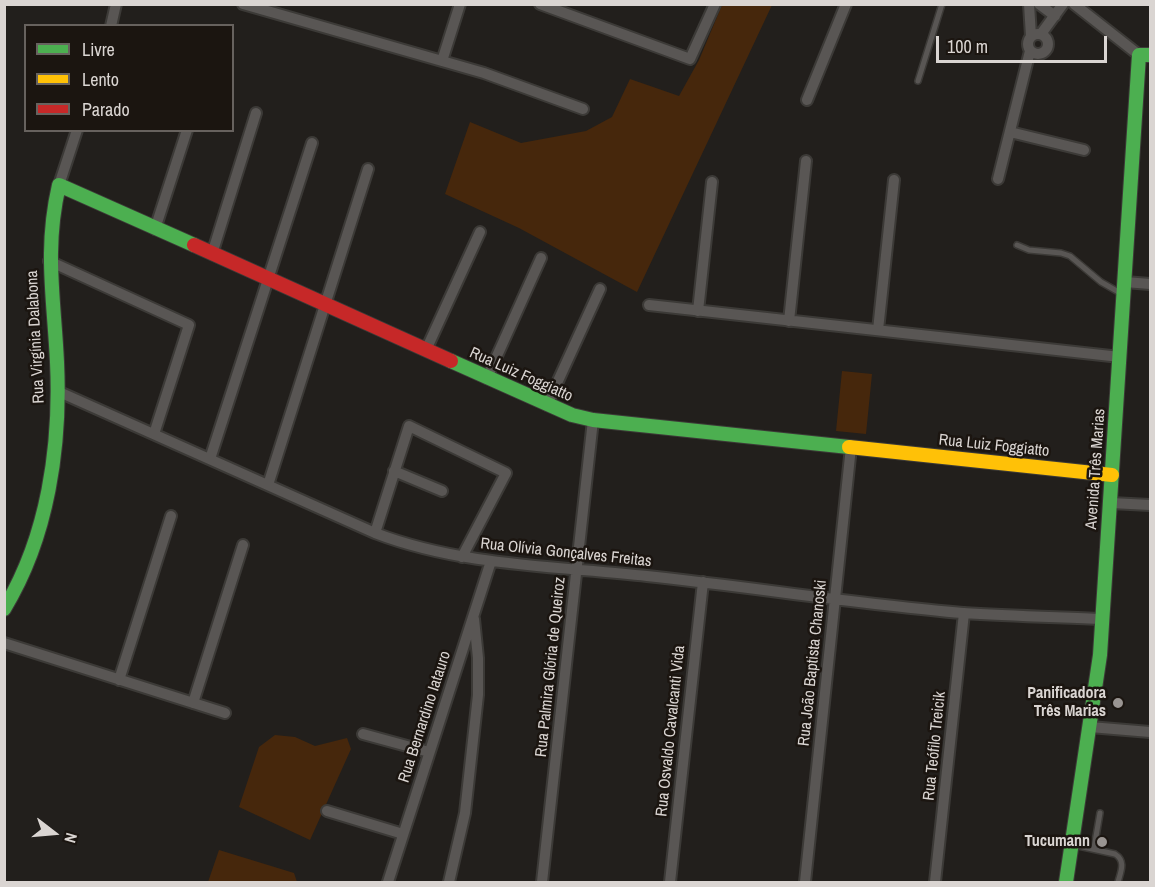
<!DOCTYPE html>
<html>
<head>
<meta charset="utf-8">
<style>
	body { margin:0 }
	#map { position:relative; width:1155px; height:887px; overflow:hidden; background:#221f1c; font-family:"Archivo Narrow",sans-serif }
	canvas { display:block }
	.frame { position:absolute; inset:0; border:6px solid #dad5d2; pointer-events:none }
	.legend { position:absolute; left:24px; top:24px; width:210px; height:108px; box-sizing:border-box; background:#1b1510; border:2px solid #67625e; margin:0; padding:8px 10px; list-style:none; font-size:18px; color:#dad5d2 }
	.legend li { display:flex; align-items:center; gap:12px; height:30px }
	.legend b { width:30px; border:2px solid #67625e }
	.north { position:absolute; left:24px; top:803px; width:60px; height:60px; -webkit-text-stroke:4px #1b1510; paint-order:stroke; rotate:106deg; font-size:16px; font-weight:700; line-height:24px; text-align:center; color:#dad5d2 }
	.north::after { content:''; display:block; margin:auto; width:21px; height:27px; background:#dad5d2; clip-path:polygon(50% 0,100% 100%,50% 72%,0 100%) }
	.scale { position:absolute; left:936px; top:36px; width:171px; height:27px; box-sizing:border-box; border:3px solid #dad5d2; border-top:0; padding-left:8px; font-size:18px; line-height:21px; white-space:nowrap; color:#dad5d2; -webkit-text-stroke:4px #1b1510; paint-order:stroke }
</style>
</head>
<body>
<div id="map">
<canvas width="1155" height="887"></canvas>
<div class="frame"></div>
<ul class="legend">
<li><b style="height:8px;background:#4caf50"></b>Livre</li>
<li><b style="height:8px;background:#ffc107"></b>Lento</li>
<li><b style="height:8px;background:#c62828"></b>Parado</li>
</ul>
<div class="north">N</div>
<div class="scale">100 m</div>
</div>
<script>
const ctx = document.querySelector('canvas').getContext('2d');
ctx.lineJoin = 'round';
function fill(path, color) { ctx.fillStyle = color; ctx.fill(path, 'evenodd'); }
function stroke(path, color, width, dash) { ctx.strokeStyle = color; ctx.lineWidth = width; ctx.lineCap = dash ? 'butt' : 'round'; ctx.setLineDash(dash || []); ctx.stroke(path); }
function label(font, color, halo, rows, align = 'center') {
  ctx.font = font + ' "Archivo Narrow",sans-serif'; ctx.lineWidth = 5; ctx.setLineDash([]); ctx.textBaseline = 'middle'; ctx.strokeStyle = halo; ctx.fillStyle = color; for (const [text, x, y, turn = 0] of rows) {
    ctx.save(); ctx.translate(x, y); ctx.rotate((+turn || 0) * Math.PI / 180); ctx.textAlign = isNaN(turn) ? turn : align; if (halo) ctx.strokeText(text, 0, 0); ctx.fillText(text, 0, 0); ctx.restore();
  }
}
fill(new Path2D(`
	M722 5H772L637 292 519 228 445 194 470 122 521 143 586 131 612 117 630 79 679 96 699 60Z
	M842 371 872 374 866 434 836 431Z
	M275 735 295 737 315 746 347 738 351 749 310 840 239 807 259 747Z
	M219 850 294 873 297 882H208Z`), '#46270c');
const lane = new Path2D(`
	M918 81 942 4
	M1017 245 1029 250 1061 253 1070 256 1101 282 1122 294
	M1074 845 1115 854C1126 861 1121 871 1118 882
	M1094 848 1100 813`);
const street = new Path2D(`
	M243 4 484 73 583 109
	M540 4 690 59 715 4
	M1029 4 1031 36
	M1039 4 1055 16
	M1074 4 1139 55
	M111 26 116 4
	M1028 44a10 10 0 1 1 20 0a10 10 0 1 1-20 0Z
	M1041 34 1063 4
	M442 61 460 4
	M807 100 846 4
	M1010 132 1084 150
	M998 179 1030 51
	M59 185 77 130
	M155 229 187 130
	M212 254 256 113
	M49 261 189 325 154 434
	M1125 282 1150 284
	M649 305 1120 357
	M698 311 712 182
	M789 321 806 161
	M878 330 894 180
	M426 350 480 232
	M487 378 541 258
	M57 391 375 533C461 566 555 566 647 576 752 587 857 604 963 613 1009 616 1056 617 1103 619
	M547 405 600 289
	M210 459 312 143
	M394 471 442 491
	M268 485 368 169
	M1111 503 1150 505
	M375 533 409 426 506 473 462 557
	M4 643 225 713
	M119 680 171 516
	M193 703 243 545
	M1090 727 1150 732
	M363 734 429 752
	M327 811 403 834
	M388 882 491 561
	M449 882 465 813 478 695V658L474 619
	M542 882 593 420
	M670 882 703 582
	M805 882 851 447
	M935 882 964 613`);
const fast = new Path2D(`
	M451 361 572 415 593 420 849 447
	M4 609C48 537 61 446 57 362 54 298 44 250 59 185L194 245
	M1066 882 1100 655 1139 55H1150`);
const slow = new Path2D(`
	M849 447 1112 475`);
const jam = new Path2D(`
	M194 245 451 361`);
stroke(lane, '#3c3a37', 8);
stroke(street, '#3c3a37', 14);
stroke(fast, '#3c3a37', 16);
stroke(slow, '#3c3a37', 16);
stroke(jam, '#3c3a37', 16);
stroke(lane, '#595654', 5);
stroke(street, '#595654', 10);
stroke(fast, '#4caf50', 14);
stroke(slow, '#ffc107', 14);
stroke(jam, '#c62828', 14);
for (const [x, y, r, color] of [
	[1118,703,6,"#9a9592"],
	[1102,842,6,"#9a9592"]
]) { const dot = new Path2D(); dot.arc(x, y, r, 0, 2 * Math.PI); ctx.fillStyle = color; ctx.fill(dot); stroke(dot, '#1b1510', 2); }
label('16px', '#dad5d2', '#1b1510', [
	["Rua Virgínia Dalabona",36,337,-93],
	["Rua Luiz Foggiatto",521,375,24],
	["Rua Luiz Foggiatto",994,446,6],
	["Avenida Três Marias",1096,469,-86],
	["Rua Olívia Gonçalves Freitas",566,553,6],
	["Rua João Baptista Chanoski",813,663,-84],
	["Rua Palmira Glória de Queiroz",551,667,-84],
	["Rua Bernardino Iatauro",425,717,-72],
	["Rua Osvaldo Cavalcanti Vida",671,731,-84],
	["Rua Teófilo Treicik",935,746,-84]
]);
label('bold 16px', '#dad5d2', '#1b1510', [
	["Panificadora",1106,694],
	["Três Marias",1106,712],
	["Tucumann",1090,842]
], 'right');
</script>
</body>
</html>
